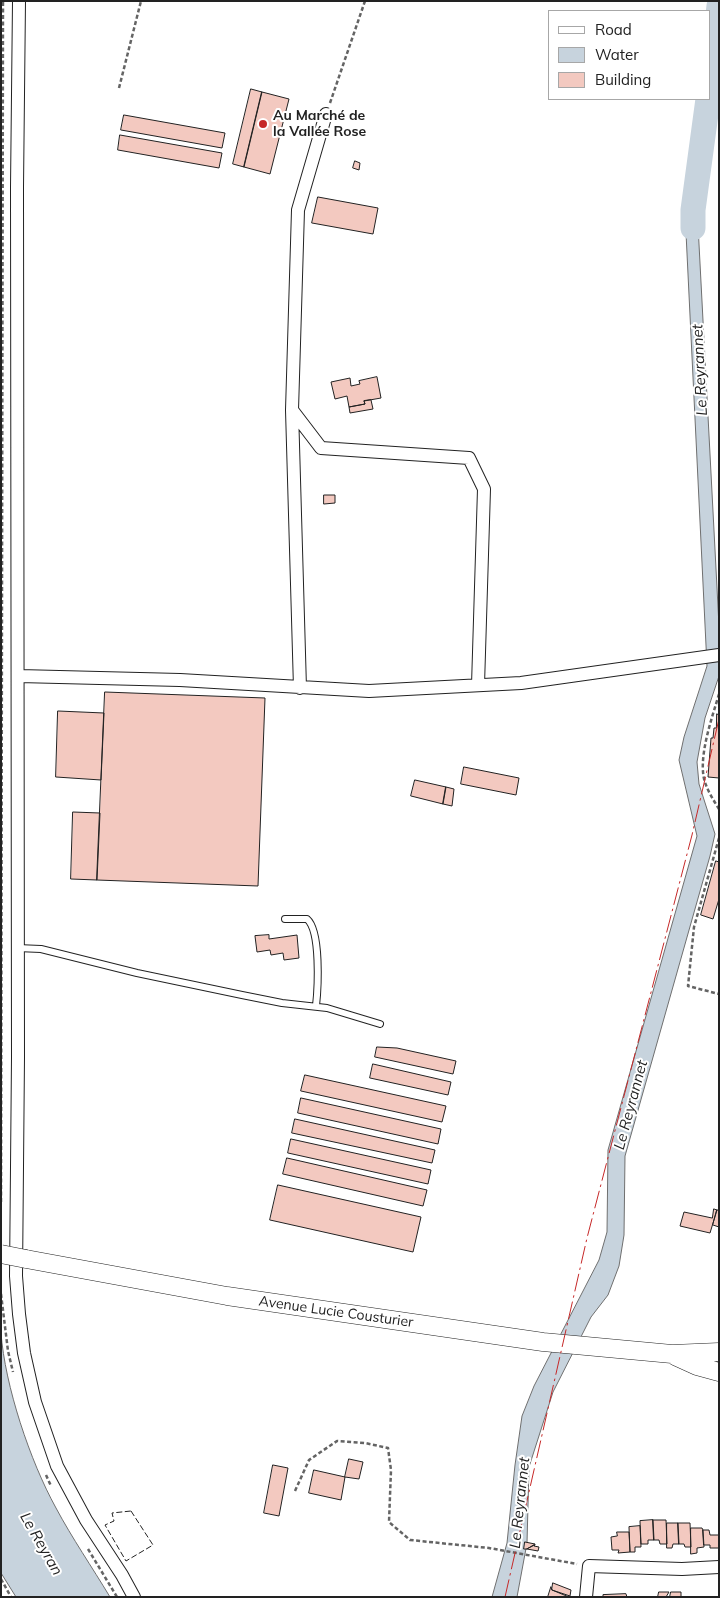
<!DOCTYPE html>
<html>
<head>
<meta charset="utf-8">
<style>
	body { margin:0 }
	#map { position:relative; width:720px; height:1598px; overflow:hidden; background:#fff; font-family:Mulish,sans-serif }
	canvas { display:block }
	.frame { position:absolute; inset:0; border:2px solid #222; pointer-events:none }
	.legend { position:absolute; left:548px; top:10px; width:162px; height:90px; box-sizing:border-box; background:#fff; border:1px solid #a7a7a7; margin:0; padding:6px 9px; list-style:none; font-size:15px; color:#222 }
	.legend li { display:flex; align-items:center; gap:10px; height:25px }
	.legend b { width:25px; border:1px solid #a7a7a7 }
</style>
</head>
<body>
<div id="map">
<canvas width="720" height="1598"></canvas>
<div class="frame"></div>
<ul class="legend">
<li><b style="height:6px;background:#fff"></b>Road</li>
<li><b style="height:14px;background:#c7d3dd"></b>Water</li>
<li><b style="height:14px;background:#f3c9c0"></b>Building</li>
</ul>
</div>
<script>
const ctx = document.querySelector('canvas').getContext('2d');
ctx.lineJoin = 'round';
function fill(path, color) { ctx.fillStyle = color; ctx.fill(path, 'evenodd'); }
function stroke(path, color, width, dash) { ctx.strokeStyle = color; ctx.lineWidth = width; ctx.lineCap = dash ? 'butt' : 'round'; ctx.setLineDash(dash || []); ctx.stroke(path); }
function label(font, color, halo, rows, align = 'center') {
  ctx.font = font + ' Mulish,sans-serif'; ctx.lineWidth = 4; ctx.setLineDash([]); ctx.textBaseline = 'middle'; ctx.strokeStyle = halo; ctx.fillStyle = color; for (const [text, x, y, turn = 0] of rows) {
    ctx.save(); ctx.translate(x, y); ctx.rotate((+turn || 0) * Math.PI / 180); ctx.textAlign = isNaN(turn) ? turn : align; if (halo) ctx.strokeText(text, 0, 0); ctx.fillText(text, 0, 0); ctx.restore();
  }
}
const water = new Path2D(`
	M692 193 701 195 697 206 719 626V676L705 718 697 762 699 784 715 834 710 856 625 1156 624 1235 619 1266 608 1295 591 1317 553 1392 529 1467 527 1543 517 1597H492L507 1543 515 1465 522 1416 534 1386 599 1260 607 1232 608 1150 697 836 679 760 684 737 707 666 685 212Z
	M1 1333C5 1386 30 1461 56 1508 72 1538 92 1567 110 1597H16L1 1573Z`);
fill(water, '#c7d3dd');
stroke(water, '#6f6f6f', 1);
stroke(new Path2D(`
	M709 93 719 6
	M693 228V210L708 99`), '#c7d3dd', 25);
const building = new Path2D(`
	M251 89 262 92 244 167 233 164Z
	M262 92 289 99 270 174 244 167Z
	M124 115 225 133 222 148 121 130Z
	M120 135 222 153 219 168 118 150Z
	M355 161 360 163 359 170 353 168Z
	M318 197 378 208 373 234 312 223Z
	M377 377 381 398 364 401 365 404 349 407 347 396 335 399 331 382 350 378 351 386 360 384 359 381Z
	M371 400 373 409 350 413 349 407 365 404 364 401Z
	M324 495H335V503L324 504Z
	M105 692 265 698 258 886 97 880Z
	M58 711 104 713 101 780 56 777Z
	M717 714 719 715V778L708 777 711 738H713L714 728H716Z
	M464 767 519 778 516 795 461 784Z
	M415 780 446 787 443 804 411 796Z
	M446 787 454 789 452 806 443 804Z
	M73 812 100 813 97 880 71 879Z
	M716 861 719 862V899L713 919 701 915Z
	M269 935V939L297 935 299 958 284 960 283 953 271 955 270 950 257 952 255 936Z
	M377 1047 397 1048 456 1061 453 1074 375 1057Z
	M373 1064 451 1082 448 1095 370 1078Z
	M305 1075 446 1106 442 1122 301 1091Z
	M301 1098 441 1129 438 1144 298 1113Z
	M295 1119 435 1150 432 1163 292 1133Z
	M291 1139 431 1170 428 1184 288 1153Z
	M287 1158 427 1190 423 1206 283 1174Z
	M278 1185 421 1217 413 1252 270 1220Z
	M714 1209 717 1210 710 1233 680 1226 684 1212 712 1218Z
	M717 1210H719V1227L713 1225Z
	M349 1459 363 1462 359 1479 345 1477Z
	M273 1465 288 1468 279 1516 264 1513Z
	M314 1470 345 1477 341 1500 309 1493Z
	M653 1520 654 1540H648V1544H641L640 1521Z
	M653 1520H666L667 1544H660L659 1540H654Z
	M667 1523H678L679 1544H673L672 1548H667Z
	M678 1523H690L691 1547H685L684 1544H679Z
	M640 1526 641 1547H635V1552H630L629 1527Z
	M691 1528H702L703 1530 704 1547 697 1548V1553L691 1554Z
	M703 1530H709L710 1535H719V1548H710V1545H704Z
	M617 1532H629L630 1552 618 1553 619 1550H612L611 1537 617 1536Z
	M525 1542 535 1544 527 1549H524Z
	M535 1545 534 1546 539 1547 538 1551 527 1549Z
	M553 1583 571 1590 570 1596 552 1590Z
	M551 1587 552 1590 569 1597H548Z
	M659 1592H669L666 1597H658Z
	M671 1592H681V1597H670Z
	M626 1594 627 1597H603V1595Z`);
fill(building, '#f3c9c0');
stroke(building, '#222', 1);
const lane = new Path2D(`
	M285 919H307C321 931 318 988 316 1006
	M17 948 41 949 137 973 242 995 282 1003 327 1008 380 1024`);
const street = new Path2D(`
	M19 1 17 187 18 1057 16 1276 19 1314 24 1353 35 1402 57 1466 86 1520 122 1575 134 1597
	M292 410 321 448 469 458 484 489 478 685
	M19 676 180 680 369 691 521 683 719 655
	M300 688 292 410 298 210 326 114
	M586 1597 589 1566 682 1569 719 1567`);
const secondary = new Path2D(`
	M26 1259 227 1296 543 1342 672 1354 719 1352
	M675 1356 697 1366 719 1372`);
stroke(lane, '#222', 8);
stroke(street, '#222', 14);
stroke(secondary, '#222', 19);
stroke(new Path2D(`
	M119 88 141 1
	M330 103 365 1
	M719 694C712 718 696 762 706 785 709 793 714 801 719 809
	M719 838 694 927 688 986 719 994
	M1 1202 3 1
	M1 1294 8 1351 13 1372
	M46 1475 51 1486
	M295 1491 309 1460 337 1441 365 1443 388 1448 391 1470 389 1522 410 1540 489 1548 577 1564
	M88 1549 117 1597
	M1 1579 11 1597`), '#646464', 2.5, [4, 2.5]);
stroke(lane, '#fff', 6);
stroke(street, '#fff', 12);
stroke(secondary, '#fff', 18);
const secondaryBridge = new Path2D(`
	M1 1254 26 1259`);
stroke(secondaryBridge, '#222', 19, []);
stroke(secondaryBridge, '#fff', 18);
stroke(new Path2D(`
	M131 1511 153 1545 126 1561 105 1525 114 1521 112 1513Z`), '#222', 1, [6, 2.5]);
stroke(new Path2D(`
	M505 1597 587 1238 692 835 719 719`), '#c62828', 1, [18, 4, 2.5, 4]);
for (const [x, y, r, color] of [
	[263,124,5,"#c62828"]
]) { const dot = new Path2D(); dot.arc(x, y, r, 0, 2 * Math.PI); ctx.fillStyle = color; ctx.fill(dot); stroke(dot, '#fff', 2); }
label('bold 14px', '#222', '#fff', [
	["Au Marché de",273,116],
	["la Vallée Rose",273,132]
], 'left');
label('14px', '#222', '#fff', [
	["Avenue Lucie Cousturier",336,1312,8]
]);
label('italic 15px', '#222', '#fff', [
	["Le Reyrannet",700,370,-93],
	["Le Reyrannet",631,1105,-75],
	["Le Reyrannet",520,1503,-84],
	["Le Reyran",41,1544,60]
]);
</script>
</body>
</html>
